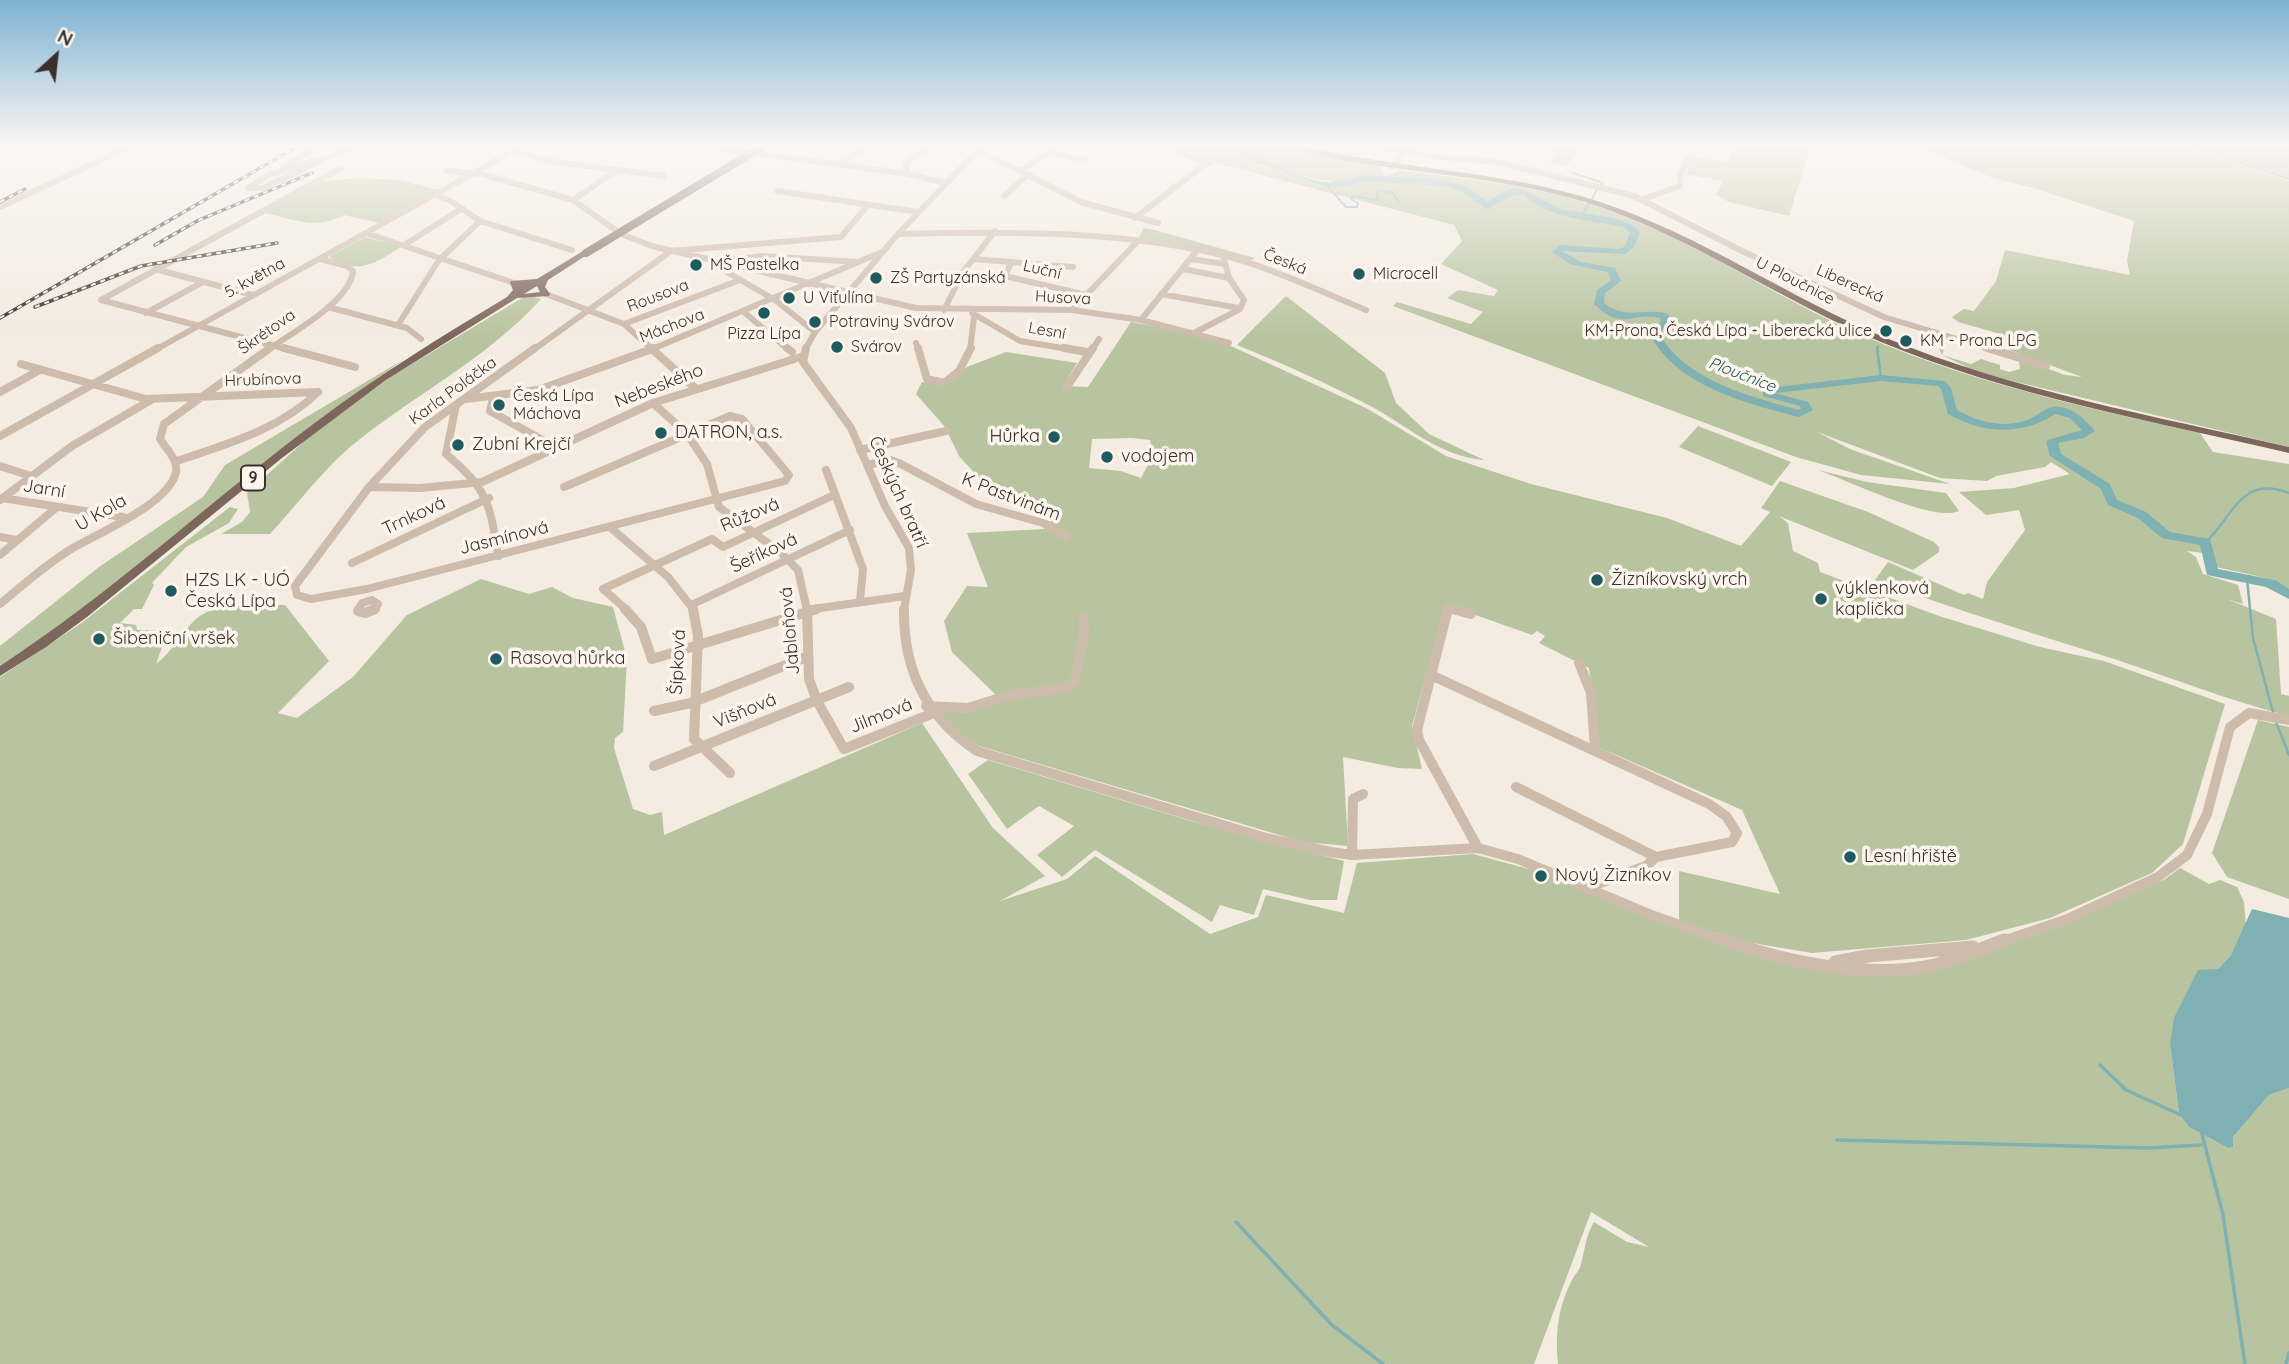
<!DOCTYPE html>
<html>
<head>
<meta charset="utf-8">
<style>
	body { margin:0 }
	#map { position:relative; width:2289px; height:1364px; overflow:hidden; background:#f4ebe1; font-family:Quicksand,sans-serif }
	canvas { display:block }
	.north { position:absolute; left:21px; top:21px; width:70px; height:70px; -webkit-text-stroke:5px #fbf5ee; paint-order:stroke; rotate:27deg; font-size:19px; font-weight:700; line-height:28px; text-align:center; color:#3b302b }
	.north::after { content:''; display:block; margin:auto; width:24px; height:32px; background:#3b302b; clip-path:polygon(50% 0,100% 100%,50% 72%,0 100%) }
</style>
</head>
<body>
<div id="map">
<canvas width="2289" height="1364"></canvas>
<div class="north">N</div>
</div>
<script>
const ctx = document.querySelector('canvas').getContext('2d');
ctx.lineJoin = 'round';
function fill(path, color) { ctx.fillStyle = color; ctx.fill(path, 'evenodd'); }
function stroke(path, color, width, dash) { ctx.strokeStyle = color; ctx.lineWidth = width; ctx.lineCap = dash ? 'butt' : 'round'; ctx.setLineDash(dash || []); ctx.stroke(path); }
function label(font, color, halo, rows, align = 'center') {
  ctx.font = font + ' Quicksand,sans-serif'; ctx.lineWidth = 7; ctx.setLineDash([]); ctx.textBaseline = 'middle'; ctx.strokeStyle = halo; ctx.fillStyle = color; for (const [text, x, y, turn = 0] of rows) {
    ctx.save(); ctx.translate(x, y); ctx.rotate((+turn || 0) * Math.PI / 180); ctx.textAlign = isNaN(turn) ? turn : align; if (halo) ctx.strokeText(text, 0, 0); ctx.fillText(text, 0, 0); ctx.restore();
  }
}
fill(new Path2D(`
	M1174 145C1203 145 1238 140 1257 165L1263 164 1329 188 1352 186 1343 180C1303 184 1269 163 1236 145H1286L1381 167 1385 176 1399 170C1464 179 1529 184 1591 204 1691 236 1775 299 1871 339 1977 384 2088 408 2200 433L2213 452 2289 464V590L2266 578 2216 567 2211 554 2187 551 2196 557 2203 574 2238 585 2243 604 2227 599 2276 619 2281 694 2289 696V716C2230 701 2175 679 2117 660 2036 634 1956 610 1875 580L1888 562 1964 595 1968 593 1983 599 1987 582 2025 530 2019 510 1986 515 1959 492 2014 488 2070 474 2051 462 2045 467 1996 476 1987 481 1940 478 1817 432 1850 449 1950 484 1861 475 1796 457 1393 306 1397 302 1471 324 1483 312 1447 298 1458 290 1494 296 1498 290 1441 264 1462 241 1454 225 1215 163 1210 167 1174 154 1177 147Z
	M1544 145H1587L1565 166 1549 162 1559 152 1543 149Z
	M1735 145H1811L1789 216 1729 202 1716 195 1723 181 1686 174 1691 159 1695 157 1728 162Z
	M1913 145H2180L2289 181V447L2004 379 1969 368 1942 355 1937 344 1924 338 1932 335 1947 340 1942 355 1971 364 1981 359 2000 365V369L2009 372 2020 369 2019 362 2025 360 2065 375 2082 377 2009 350 2003 342 2004 335 1958 322 1952 317 1964 309 1974 311 1996 281 2005 250 2130 275 2127 261 2134 221 2034 188 1993 178Z
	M2191 145H2289V178Z
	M358 178 399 180 439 190 379 223 344 215C315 231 290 218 260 212L318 182Z
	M1144 228 1151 229 1255 258 1249 261 1138 239Z
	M365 237 401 247C375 263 359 276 329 257Z
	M527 295 541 299C486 360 413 395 350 447 321 472 296 506 270 534H221L242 522 250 512 247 493 310 436 392 376Z
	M1286 296 1385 373 1396 403 1429 434 1484 460C1440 456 1410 428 1374 408 1329 384 1284 364 1237 345Z
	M1131 322 1196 334 1233 347 1366 408 1446 456 1531 484 1667 518 1741 546 1770 512 1761 508 1780 481 1868 512 1934 542 1939 547V552L1913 570 1779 516 1788 523 1793 551 1818 563 1820 572 1939 616 2040 647 2104 661 2225 704 2183 844 2152 873 2050 918 1966 940 1812 953 1746 942 1679 921V871L1780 894 1742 810 1598 747 1589 668 1539 643 1545 636 1537 631 1532 635 1453 607 1445 608 1412 726 1422 769 1398 768 1343 757 1348 846 1303 842 979 746 956 733 936 709 967 713 1000 699 952 652 944 621 967 586 988 587 967 533 1045 529 1046 522 1054 509 992 492 959 456 945 427 916 394 922 382 945 384 967 367 1006 352 1077 363 1063 386 1088 387ZM1132 438 1150 440 1153 455 1141 478 1121 471 1089 468 1092 439Z
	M403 360C351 397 299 434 249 475 168 541 90 611 0 666V646L99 567 203 497 225 465Z
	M1698 426 1791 462 1772 486 1679 447Z
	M1818 470 1867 482 1946 493 1959 511C1934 523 1847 480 1818 470Z
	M230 507 238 509 229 523 186 547 152 583 154 585 142 609H134L120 623 136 625 137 630 168 631 156 664C174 650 180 634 195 620 215 601 259 606 285 605L329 661 278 713 297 718 353 677 407 615 481 579 529 594 552 587 573 598 613 607 627 659 623 732 615 738 614 748 633 809 650 815 662 812 664 835 922 723 993 828 1045 876 1000 901 1067 879 1095 856 1210 934 1258 917 1266 895 1344 913 1357 863 1473 854 1540 872 1749 954 1887 973 1993 948 2164 880 2180 868 2209 884 2220 880 2237 887 2244 902 2246 927 2231 955 2218 969 2170 1044 2179 1114 2189 1127 2228 1148 2233 1147V1137L2269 1095 2289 1088V1364H1558C1555 1333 1558 1306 1573 1278 1576 1273 1580 1270 1581 1264 1585 1249 1586 1235 1594 1222L1627 1242 1649 1247 1591 1212 1534 1364H0V677L80 624Z
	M2258 720 2289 727V899L2227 877 2212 853Z
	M988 760 1191 821 1344 861 1337 900H1310L1263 889 1254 915 1220 905 1212 922 1095 850 1062 877 1037 855 1074 826 1039 806 1007 829 968 774Z`), '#b8c4a0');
fill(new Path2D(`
	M1227 145C1243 145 1281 170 1301 176 1308 178 1316 181 1323 182 1334 183 1344 176 1354 182L1352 186 1329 188 1263 164H1250L1251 158 1239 154Z
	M2252 909 2289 918V1088L2269 1095 2233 1137V1147L2228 1148 2189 1127 2179 1114 2170 1044 2174 1018 2198 970 2218 969 2231 955Z`), '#7fb0b2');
stroke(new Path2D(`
	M2187 145 2289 179
	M1573 173 1603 183 1601 185
	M1327 186 1346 207H1357L1358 203 1351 199 1353 196 1377 200 1378 190 1393 193 1398 202
	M1592 199 1598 187
	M1583 214 1589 203
	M1877 350 1878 346`), '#7fb0b2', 2);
stroke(new Path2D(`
	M1877 348 1881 378
	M2206 542C2235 514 2241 475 2289 493
	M2247 579 2253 638 2273 712
	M2276 722 2289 755`), '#7fb0b2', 2.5);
stroke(new Path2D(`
	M2100 1065 2126 1090 2181 1115
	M2202 1134 2223 1215 2245 1364
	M1837 1140 2148 1148 2201 1145
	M1236 1222 1332 1325 1383 1364
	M2286 1364 2289 1353`), '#7fb0b2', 3.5);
fill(new Path2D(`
	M1364 175 1445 180 1467 187 1487 202C1495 198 1504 191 1512 189 1527 187 1545 204 1562 209 1586 216 1622 213 1640 232L1634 247 1625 254 1562 251 1581 262 1615 268 1621 281 1605 293 1604 303C1628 321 1641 307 1668 314L1671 321 1659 333C1685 381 1750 396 1798 410L1801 409 1800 406 1763 396V391L1768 388 1881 375 1945 381 1951 388 1957 410C1978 422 2002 428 2025 421 2034 418 2041 411 2049 408 2066 401 2085 419 2095 431L2084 438 2058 443 2061 454 2110 484 2117 500 2146 512 2170 532 2210 539 2218 569 2275 580 2289 589V599L2266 587 2207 575 2200 545 2162 538 2138 518 2108 505 2101 489 2050 456 2046 442 2048 440 2082 430 2070 418 2055 414C2022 436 1983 434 1948 414L1941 389 1938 386 1881 381 1775 393 1808 402 1813 410 1799 417C1745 403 1676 386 1649 333L1661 321 1660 318C1632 312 1621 331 1594 304L1597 290 1611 280 1608 272 1570 264 1552 252 1560 245 1620 249 1625 246 1630 233 1624 227C1592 220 1548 219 1524 195H1514L1487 209 1461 191 1444 186 1364 181 1333 188 1329 185Z`), '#7fb0b2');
stroke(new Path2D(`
	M694 145 909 174 945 183
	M1366 145 1439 157 1498 162 1634 196 1742 251 1884 317 1993 350
	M0 147 6 145
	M978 150 1081 202 1158 223
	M514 151 555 162 664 176
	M320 161 263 188H248L269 175 365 145
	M838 164 869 145
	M284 167 319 145
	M1392 167 1409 145
	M1022 170 1049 152 1085 160
	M447 171 481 174 573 200 621 234 652 246 916 308 1072 310 1141 320 1229 343
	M909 174 905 163 931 145
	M777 191 918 212
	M435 195 451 201 480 221 572 250
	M1004 196 1029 174
	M1643 199 1680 186V175L1696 145
	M573 200 617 170
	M0 207 133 145
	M1135 218 1204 165
	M366 233 514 283
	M898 234C1005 231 1133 230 1237 259 1281 272 1324 293 1366 310
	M404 245 461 209
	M973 259 1073 267
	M1190 259 1225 264
	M726 260 763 256 858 262
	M722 261 727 272 775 300 815 332
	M1011 263 1005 276 1086 295
	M155 269 253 295
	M1183 269 1229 278
	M546 294 624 324 653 350
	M1161 294 1239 308
	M101 300 341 168
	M101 300 290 350
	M328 307 407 328 421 339
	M944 310 963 272 995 231
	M1072 310 1138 241
	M146 313 203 282
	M745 313 789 350
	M972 313 1020 341 1074 350
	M1141 320 1198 249
	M624 324 740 280
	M398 325 439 260 480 221
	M1196 332 1240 309 1244 300 1229 278 1223 255
	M916 343 918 350
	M155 350 524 145
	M268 350C291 333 351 301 353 271L347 266 320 259
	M533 350 671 251 841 237 868 205
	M650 350 882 252
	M805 350 815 332 898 234 978 150
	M970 350 974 317
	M1092 350 1099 339`), '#cdbbac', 6);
stroke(new Path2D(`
	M284 348 355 367
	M535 348 425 427 369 487 295 586 297 595 311 599 367 589 785 481 789 475 742 419 730 416 564 487
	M651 348 695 388
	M787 348 792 352
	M806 348 803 362 851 428 885 506 909 548 911 570 904 610
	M918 348 927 379 944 383 959 371 971 348
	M1064 348 1087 352
	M1987 348 2046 366
	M21 364 146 399 318 392
	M1066 388 1093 348
	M0 392 40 370
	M466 399 538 390 655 348
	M493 399 490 411 555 447
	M653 403 687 434 707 464 719 507 780 552 798 570 807 610
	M456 405 446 454C488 490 490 503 498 556
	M0 436 158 348
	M860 450 946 431
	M177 461C227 444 279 430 318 392
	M867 465 890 460 899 463 976 504 1043 523 1066 537
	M0 466 31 476
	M826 470 863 569 860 601
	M369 487 420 488 482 482 653 403 804 356
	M2 498 123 517
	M0 500 72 446 151 400
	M611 528 668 577 694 610
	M0 537 17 540
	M0 555 57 507
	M352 563 489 498
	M0 604C22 586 44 566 68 551 95 534 169 505 176 472 178 459 166 449 160 439L164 424 270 348
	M691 605 850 530
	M358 610 362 603 372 600 378 604 373 610
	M627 610 603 589 712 539 723 547 834 495
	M806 610 905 596
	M1447 610 1448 607 1459 610`), '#cdbbac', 8);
stroke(new Path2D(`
	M359 609 358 611 365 613 375 609
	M625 609 641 627 652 659 817 609
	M693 609 698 636 694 739 730 773
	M807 609 809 679 817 701 844 749 931 714
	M904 609C903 670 926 717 977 751L1266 838 1331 852 1352 855 1478 848 1518 859 1654 916 1728 942
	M1448 609 1417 730 1419 740 1478 848
	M1453 609 1471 614
	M1579 663 1591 693 1595 749
	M1431 675 1709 804 1726 816 1737 833 1732 842 1656 857 1646 866 1589 887
	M926 706 968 708 1010 695 1067 688 1075 681 1084 634V617
	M654 711 691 703 806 657
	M654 766 849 687
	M1516 787 1656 857
	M1352 855 1353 799 1363 794
	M2000 942 2065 920 2158 877 2187 855 2207 814 2230 727 2249 713 2289 720`), '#cdbbac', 10);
stroke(new Path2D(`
	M1724 940C1784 962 1871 980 1934 965 1958 959 1982 948 2005 940
	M1835 962 1867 956 1973 947`), '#cdbbac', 13);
fill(new Path2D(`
	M1289 145H1300C1399 170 1503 170 1600 202 1701 235 1789 298 1886 338 2015 391 2154 416 2289 447V453C2152 421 2011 396 1881 342 1783 302 1695 239 1595 205 1527 183 1457 177 1387 167 1361 163 1311 157 1289 145Z
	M583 251 590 253 548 280 545 287 550 294 549 296 517 298 386 380 282 458 87 617 46 647 0 676V666C112 593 209 502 316 422 377 376 442 336 507 297L513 290 510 283 511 281 537 279ZM537 286 540 292 524 294Z`), '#7d675c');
const rail = new Path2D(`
	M0 202 25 189
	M155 245 199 220 312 173
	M35 307 141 266 277 243
	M0 318 300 145`);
stroke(rail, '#3b302b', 3.5);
stroke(rail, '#fbf5ee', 2, [5]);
stroke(new Path2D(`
	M586 253 765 145`), '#7d675c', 8);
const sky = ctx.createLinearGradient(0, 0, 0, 336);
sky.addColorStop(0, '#7eb2d2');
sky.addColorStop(0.43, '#faf6f2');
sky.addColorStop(1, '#faf6f200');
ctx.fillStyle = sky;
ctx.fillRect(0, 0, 2289, 336);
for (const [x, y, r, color] of [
	[696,265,7,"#1f5a5e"],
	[1359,274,7,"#1f5a5e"],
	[876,278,7,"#1f5a5e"],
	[789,298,7,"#1f5a5e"],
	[764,313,7,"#1f5a5e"],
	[815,322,7,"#1f5a5e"],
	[1886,331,7,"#1f5a5e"],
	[1906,341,7,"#1f5a5e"],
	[837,347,7,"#1f5a5e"],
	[499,405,7,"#1f5a5e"],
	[661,433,7,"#1f5a5e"],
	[1054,437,7,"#1f5a5e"],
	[458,445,7,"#1f5a5e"],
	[1107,457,7,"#1f5a5e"],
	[1597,580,7,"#1f5a5e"],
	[171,591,7,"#1f5a5e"],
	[1821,599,7,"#1f5a5e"],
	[99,639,7,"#1f5a5e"],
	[496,659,7,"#1f5a5e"],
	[1850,857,7,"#1f5a5e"],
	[1541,876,7,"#1f5a5e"]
]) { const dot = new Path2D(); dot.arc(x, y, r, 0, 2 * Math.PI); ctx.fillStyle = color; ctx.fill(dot); stroke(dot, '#fbf5ee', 2.5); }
label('16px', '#3b302b', '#fbf5ee', [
	["Česká",1285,262,22],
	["Luční",1042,270,13],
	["5. května",255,278,-29],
	["U Ploučnice",1795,281,27],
	["Liberecká",1850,284,24],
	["Rousova",658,296,-21],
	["Husova",1063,298,3],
	["Máchova",672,326,-21],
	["Lesní",1047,331,10],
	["Škrétova",267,332,-35],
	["Hrubínova",263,380,-2],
	["Karla Poláčka",453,391,-36]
]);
label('16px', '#3b302b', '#fbf5ee', [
	["MŠ Pastelka",710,265],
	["Microcell",1373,274],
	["ZŠ Partyzánská",890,278],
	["U Viťulína",803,298],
	["Potraviny Svárov",829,322],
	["KM-Prona, Česká Lípa - Liberecká ulice",1872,331,"right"],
	["Pizza Lípa",764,334,"center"],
	["KM - Prona LPG",1920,341],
	["Svárov",851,347],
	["Česká Lípa",513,396],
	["Máchova",513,414]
], 'left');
label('italic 16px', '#1f5a5e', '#fbf5ee', [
	["Ploučnice",1742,375,21]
]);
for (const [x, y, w] of [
	[253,478,24]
]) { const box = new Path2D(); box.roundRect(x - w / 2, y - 12.5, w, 25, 5); ctx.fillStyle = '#fbf5ee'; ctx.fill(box); stroke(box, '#3b302b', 2); }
label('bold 16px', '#3b302b', null, [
	["9",253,478]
]);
label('18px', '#3b302b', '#fbf5ee', [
	["Nebeského",659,386,-21],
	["Jarní",44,489,9],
	["Českých bratří",898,492,66],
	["K Pastvinám",1011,497,21],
	["U Kola",101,513,-30],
	["Růžová",750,515,-23],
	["Trnková",414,516,-25],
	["Jasmínová",504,538,-14],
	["Šeříková",764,553,-25],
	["Jabloňová",790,631,-95],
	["Šípková",678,662,-87],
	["Višňová",745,711,-22],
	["Jilmová",881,716,-22]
]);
label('18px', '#3b302b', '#fbf5ee', [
	["DATRON, a.s.",675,433],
	["Hůrka",1040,437,"right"],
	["Zubní Krejčí",472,445],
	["vodojem",1121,457],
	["Žizníkovský vrch",1611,580],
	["HZS LK - UÓ",185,581],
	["Česká Lípa",185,602],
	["výklenková",1835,589],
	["kaplička",1835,610],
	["Šibeniční vršek",113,639],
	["Rasova hůrka",510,659],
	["Lesní hřiště",1864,857],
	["Nový Žizníkov",1555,876]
], 'left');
</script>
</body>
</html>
